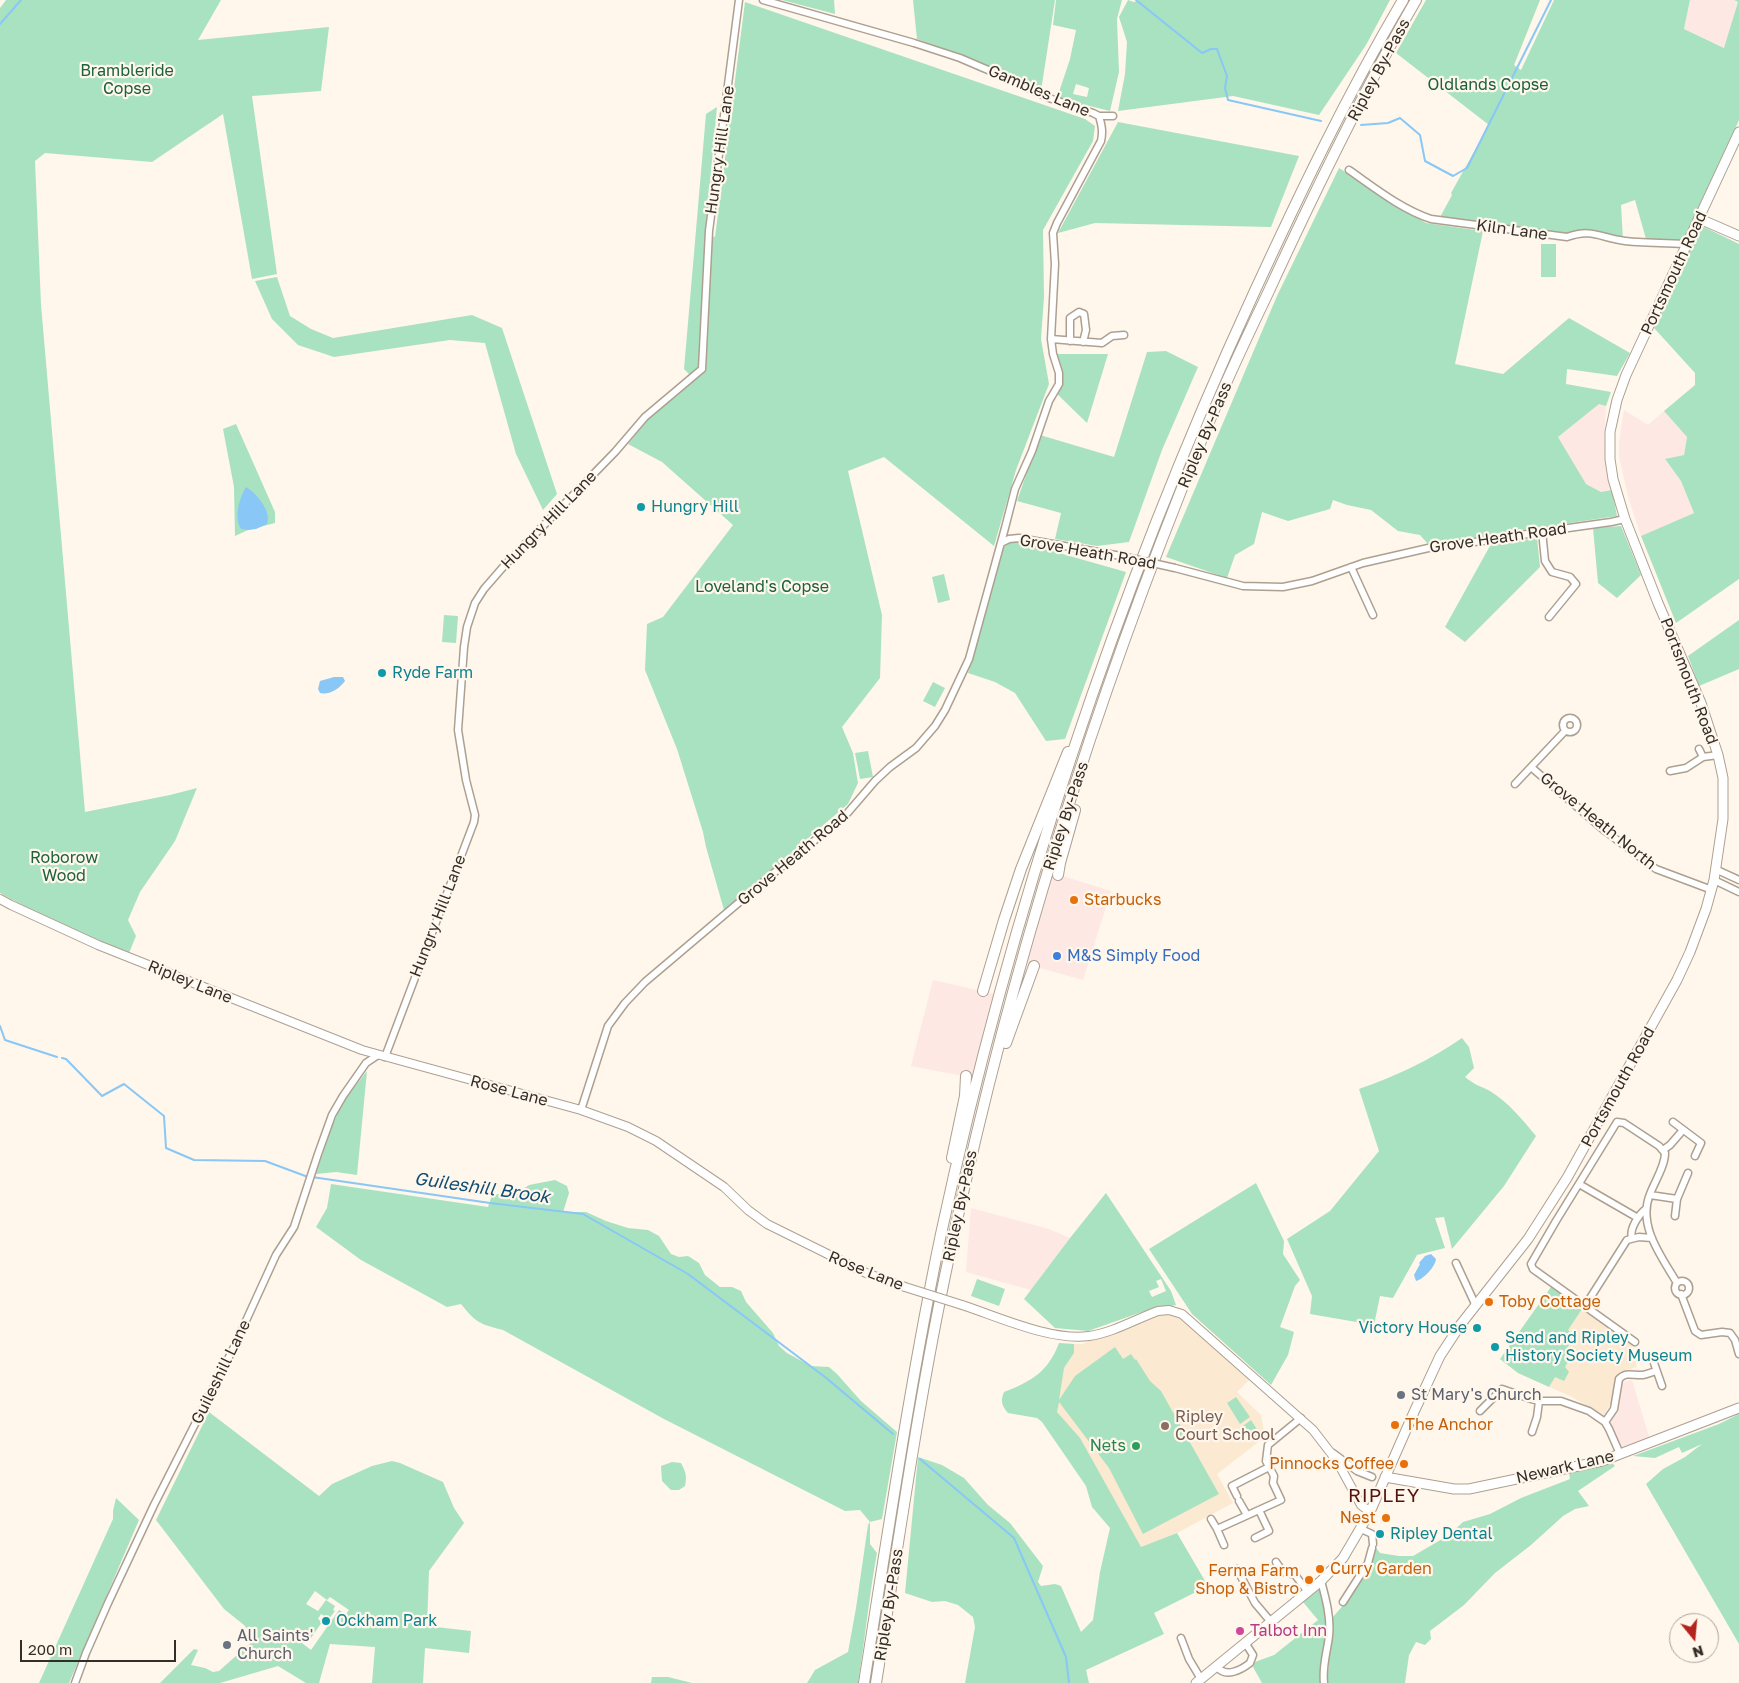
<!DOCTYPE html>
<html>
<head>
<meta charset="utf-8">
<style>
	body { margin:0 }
	#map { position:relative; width:1739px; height:1683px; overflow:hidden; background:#fff6ec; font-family:"Golos Text",sans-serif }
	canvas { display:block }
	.north { position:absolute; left:1669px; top:1613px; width:50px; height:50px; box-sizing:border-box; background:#fff6ec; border:1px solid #aea69e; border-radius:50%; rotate:163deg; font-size:14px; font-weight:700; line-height:20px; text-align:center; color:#342e28 }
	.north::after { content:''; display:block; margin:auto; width:18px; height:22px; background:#b3241c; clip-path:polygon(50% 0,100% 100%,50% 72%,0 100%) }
	.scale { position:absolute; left:20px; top:1640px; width:156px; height:22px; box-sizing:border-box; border:2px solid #342e28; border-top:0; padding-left:6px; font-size:15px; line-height:18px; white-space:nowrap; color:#342e28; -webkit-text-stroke:4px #fff6ec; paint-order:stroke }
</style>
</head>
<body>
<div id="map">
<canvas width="1739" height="1683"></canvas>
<div class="north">N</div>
<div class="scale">200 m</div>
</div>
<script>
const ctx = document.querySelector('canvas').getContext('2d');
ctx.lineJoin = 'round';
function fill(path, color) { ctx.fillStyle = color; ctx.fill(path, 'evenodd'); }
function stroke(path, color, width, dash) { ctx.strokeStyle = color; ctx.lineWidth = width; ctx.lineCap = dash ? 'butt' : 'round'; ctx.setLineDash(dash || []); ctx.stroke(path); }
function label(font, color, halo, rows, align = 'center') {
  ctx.font = font + ' "Golos Text",sans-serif'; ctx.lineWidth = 4.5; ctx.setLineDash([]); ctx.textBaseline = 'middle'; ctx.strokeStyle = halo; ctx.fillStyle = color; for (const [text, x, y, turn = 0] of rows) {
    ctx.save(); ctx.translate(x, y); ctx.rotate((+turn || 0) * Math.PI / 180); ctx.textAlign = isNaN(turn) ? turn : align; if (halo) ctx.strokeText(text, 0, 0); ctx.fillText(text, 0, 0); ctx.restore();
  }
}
fill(new Path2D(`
	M1690 0H1734L1738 2 1725 48 1684 29Z
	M1599 403 1606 406 1604 439 1612 490 1601 492 1585 483 1558 437Z
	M1624 410 1648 425 1664 411 1687 437 1684 455 1665 460 1681 481 1694 513 1641 536 1629 500 1619 457V442Z
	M1053 873 1111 891 1083 980 1026 964Z
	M933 980 994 994 973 1078 911 1066Z
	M971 1208 1049 1229 1070 1238 1031 1290 966 1272Z
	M1632 1380 1651 1443 1620 1454 1605 1422 1612 1413 1619 1383Z`), '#fde8e3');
fill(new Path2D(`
	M1551 1287 1631 1343 1637 1367 1619 1372 1611 1403 1604 1415 1570 1396 1518 1373 1500 1359Z
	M1175 1313 1204 1337 1249 1380 1237 1392 1261 1415 1265 1437 1217 1474 1233 1503 1177 1533 1141 1548 1102 1478 1057 1412 1050 1389 1074 1353V1344H1083L1091 1339 1155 1314Z`), '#fce9d1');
fill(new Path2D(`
	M6 0H221L198 40 329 27 321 91 252 96 277 274 252 279 223 114 152 162 45 153 35 161 41 305 85 812 170 795 197 788 175 841 140 892 128 920 136 936 129 953 50 920 0 893V8Z
	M782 0H834L835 14Z
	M913 0H1055L1041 91 1023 79 917 39Z
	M1056 0H1122L1117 19 1119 72 1110 111 1057 98 1070 59 1076 30 1053 25ZM1076 84 1089 88 1087 97 1073 94Z
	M1128 0 1134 2 1139 0H1390L1366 45 1319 115 1233 96 1118 111 1125 74 1127 42 1119 17Z
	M1426 0H1540L1514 65 1521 70 1554 0H1690L1684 29 1724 48 1738 2 1734 0H1739V120L1686 241 1646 239 1635 200 1621 205 1623 240 1600 234 1567 237 1439 219 1452 195 1451 193 1489 125 1396 53Z
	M745 2 1085 119 1095 126 1093 141 1043 230 1044 297 1041 339 1049 384 1016 470 994 546 884 457 848 471 882 615 880 678 842 727 853 753 858 783 848 804 724 910 706 847 703 832 677 749 645 670 647 624 663 617 733 525 662 462 628 444 651 416 695 380 684 369 706 114 717 107 705 235 715 237Z
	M1118 122 1299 156 1271 227 1095 223 1058 233Z
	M1339 168 1426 223 1483 231 1455 364 1503 374 1569 318 1630 353 1617 376 1567 369 1566 384 1611 392 1606 406 1599 404 1558 437 1586 484 1601 492 1612 490 1617 516 1428 544 1420 535 1398 531 1371 510 1347 505 1333 500 1330 509 1288 521 1262 512 1254 544 1235 555 1227 578 1166 557 1277 296Z
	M1700 225 1739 244V579L1676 623 1641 536 1694 513 1681 481 1665 459 1684 455 1687 437 1664 411 1695 385V373L1654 328Z
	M1541 244H1556V277H1541Z
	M277 277 290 316 311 329 333 338 472 315 502 328 557 494 543 510 516 454 485 343 450 340 334 357 298 345 272 319 255 281Z
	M1166 351 1198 367 1162 450 1129 542 1097 546 1055 539 1061 513 1017 501 1040 435 1114 457 1147 352Z
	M1057 354H1108L1087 423 1055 392C1067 379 1062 370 1057 354Z
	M236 424 275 512V523L248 530 235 536 234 487 223 429Z
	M1621 526 1641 575 1617 598 1598 583 1593 528Z
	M1537 538 1540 567 1465 642 1445 627 1491 544Z
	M1017 541 1126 572 1065 739 1046 741 1015 693 995 682 968 673 1003 548 1008 543Z
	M944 574 950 600 938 603 932 577Z
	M444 615 458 616 456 643 442 642Z
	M1739 620V669L1699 686 1688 656Z
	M933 682 945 688 935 707 923 701Z
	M868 751 873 777 860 779 855 753Z
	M1462 1038 1469 1047 1474 1068 1465 1077C1475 1085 1480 1086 1490 1091 1508 1102 1523 1120 1536 1136L1504 1186 1452 1249 1444 1217 1435 1218 1445 1248 1417 1255 1393 1298 1380 1296 1374 1325 1310 1314 1312 1296 1287 1239 1330 1211 1379 1151 1359 1089C1396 1076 1430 1060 1462 1038Z
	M367 1071 357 1175 336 1172 316 1174 330 1131 343 1101Z
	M555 1180 567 1186 569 1193 563 1212H586L606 1221 628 1228 648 1230 659 1236 671 1254 679 1257 688 1256 699 1263 705 1275 720 1287H732L741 1291 746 1302 773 1333 779 1346 787 1353 811 1366 829 1367 837 1374 861 1401 897 1432 882 1519 870 1522V1544L877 1553C869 1596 865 1640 858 1683H807L815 1670 848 1652 856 1608 868 1525 870 1522 860 1510 845 1511 664 1419 503 1330C480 1324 476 1323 461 1304L447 1307 361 1260 316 1227 327 1208 331 1184 488 1207 492 1195 520 1191 529 1185Z
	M1256 1183 1284 1241 1283 1254 1300 1280 1295 1286 1280 1327 1294 1332 1288 1355 1271 1385 1192 1314 1149 1249Z
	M1106 1193 1171 1291 1176 1305 1139 1313 1088 1331 1055 1328 1024 1299 1070 1238ZM1161 1279 1166 1291 1152 1297 1149 1291 1159 1287 1156 1281Z
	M977 1279 1005 1289 999 1306 971 1296Z
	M1551 1287 1582 1309 1568 1330 1575 1336 1567 1348 1573 1353 1565 1367 1569 1372 1564 1381 1555 1377 1549 1387 1518 1373 1500 1359Z
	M1059 1343 1074 1344V1353L1064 1368 1059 1400 1075 1376 1115 1347 1123 1359 1131 1354 1135 1360 1136 1359 1150 1381 1161 1391 1219 1494 1143 1534 1109 1468 1059 1402 1057 1412 1080 1438 1141 1547 1177 1533 1208 1586 1154 1613 1164 1634 1086 1670 1089 1683H965L975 1627 973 1617 958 1605 945 1601 932 1602 905 1593 918 1457 942 1465 964 1478 988 1505 1010 1523 1043 1566 1038 1582 1041 1586 1055 1584 1061 1586 1081 1632 1093 1620 1100 1572 1110 1528 1092 1507 1086 1486 1042 1422 1037 1418 1008 1413C1002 1406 1000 1401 1004 1392 1032 1381 1048 1372 1059 1343Z
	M1236 1397 1250 1417 1240 1424 1227 1403Z
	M209 1412 319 1496 332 1484 372 1466 392 1461 400 1463 443 1482 454 1508 464 1523 429 1571 427 1626 471 1631 469 1653 425 1648 423 1683H372L375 1647 330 1644 319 1683H306L278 1666 220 1683H160L194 1649 198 1650 191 1665 205 1668 213 1672 219 1671 255 1639 244 1625 224 1609 156 1520ZM315 1591 327 1600 330 1597 349 1610 346 1614 339 1610 311 1650 302 1643 305 1638 309 1641 322 1622 318 1619 321 1614 329 1619 335 1611 333 1610 335 1606 326 1600 318 1611 306 1604Z
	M1739 1414V1644L1646 1484 1663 1469 1685 1457 1702 1444 1682 1453 1679 1447 1655 1458 1633 1456 1719 1424Z
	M1251 1420 1262 1437 1253 1442 1243 1426Z
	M672 1462 681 1463C686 1472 687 1477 685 1486L679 1490H671L662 1481 661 1466Z
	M1611 1462 1615 1466 1578 1491 1589 1506 1575 1509 1563 1516 1531 1545 1495 1573 1464 1605 1430 1631 1431 1639 1425 1645 1416 1642 1409 1655 1405 1683H1328C1327 1662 1333 1641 1330 1620 1348 1602 1367 1573 1373 1548H1376L1380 1553 1399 1556H1413L1449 1535 1463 1522 1490 1514 1521 1498 1570 1479 1569 1473Z
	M116 1498 139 1520 69 1683H39L113 1519V1511Z
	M1318 1589 1321 1590C1326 1611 1329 1626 1325 1648 1323 1661 1320 1670 1322 1683H1262L1253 1667 1255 1662 1274 1655 1318 1620 1303 1602Z
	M652 1677H668L692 1683H651Z`), '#a9e2c0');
fill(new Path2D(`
	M246 487C256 493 272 511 267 524L256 529 248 530 241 529C234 517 239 499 246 487Z
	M334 677H343L345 681C339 689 330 695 320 693L318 689 320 681Z
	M1431 1254 1436 1259C1435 1267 1424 1279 1416 1281L1414 1275 1420 1264 1419 1263 1425 1256Z`), '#88c7f6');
stroke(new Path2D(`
	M1136 0 1202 53 1211 49H1217L1227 76 1225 88 1228 100 1321 121
	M0 24 21 0
	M1361 125 1388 123 1400 118 1420 135 1425 161 1453 176 1467 168 1551 0
	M0 1026 5 1040 57 1057
	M62 1058 66 1059 102 1096 124 1084 164 1116 166 1148 194 1160 265 1161 308 1177
	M312 1177 490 1203 583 1214 688 1274 825 1377 893 1434
	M920 1459 1014 1538 1066 1657 1069 1683`), '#88c7f6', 2);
const minor = new Path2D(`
	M1099 116H1113
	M1349 170C1375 188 1401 209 1431 219L1567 237C1593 228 1600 238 1625 241 1645 243 1667 243 1688 244
	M1051 339 1102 343 1112 336 1124 335
	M1070 341V318L1079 312 1084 314 1086 330 1083 342
	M1542 531 1545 561 1552 572 1570 577 1576 584 1549 617
	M1001 543 1009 539 1019 538 1121 556
	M1351 567 1373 615
	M1175 568 1243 586 1283 587 1312 581 1363 563 1437 546 1492 540 1533 533 1611 522 1625 519
	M1563 725a7 7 0 1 1 14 0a7 7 0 1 1-14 0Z
	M1565 731 1531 767 1605 831 1656 869 1712 890
	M1699 749 1703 757
	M1670 771 1686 768 1703 757 1718 755
	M1515 784 1531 767
	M1715 869 1739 880
	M1714 880 1739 892
	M385 1057 474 822 475 815 466 780 458 730 464 647 467 627 475 603 484 589 504 566 615 452 645 417 702 369 709 231 739 0
	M581 1110 608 1026 625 1003 645 982 775 872 844 817 875 781 890 767 916 748 935 726 945 710 969 659 1005 528 1015 489 1032 451 1049 401 1059 384V373L1053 354 1051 339 1055 264 1053 233 1057 223 1101 141C1103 132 1102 126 1099 116L1093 113 1049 98 995 73 960 58 914 43 763 0
	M1673 1122 1701 1143 1695 1156
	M1663 1150 1670 1145 1683 1130
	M1579 1184 1638 1218
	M1650 1195 1677 1199
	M1675 1216 1677 1199 1688 1173
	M1632 1238C1629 1229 1639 1214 1646 1209
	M1456 1263 1476 1306
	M1675 1288a7 7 0 1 1 14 0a7 7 0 1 1-14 0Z
	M1681 1294 1695 1331 1701 1335 1722 1332 1730 1333 1735 1340 1739 1354
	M1585 1306 1627 1240 1639 1237 1652 1238
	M1635 1342 1533 1269 1531 1264 1556 1221 1617 1122 1624 1123 1659 1146 1665 1153C1665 1166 1655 1181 1650 1194 1637 1226 1662 1257 1677 1283
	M1654 1363 1662 1386
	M1480 1411 1502 1389 1531 1399 1539 1401H1561L1589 1411 1605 1422 1609 1429 1620 1454
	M1605 1422 1614 1409 1619 1379C1626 1371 1634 1376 1643 1375 1648 1374 1652 1372 1656 1371
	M1532 1432 1537 1417 1539 1401
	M1333 1453 1357 1471 1372 1477
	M1237 1496 1232 1486 1269 1467
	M1239 1501 1247 1515
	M1211 1519 1217 1529
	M1361 1529 1372 1534 1373 1544
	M1255 1538 1269 1531 1259 1510
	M1224 1545 1217 1529 1281 1500 1273 1483 1274 1476 1266 1461 1268 1445 1301 1418
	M1276 1562 1283 1572 1295 1575 1308 1592
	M1237 1569 1255 1603 1271 1622
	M1321 1581C1326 1599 1331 1618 1329 1636 1327 1653 1322 1666 1324 1683
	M1343 1602 1368 1563 1372 1548
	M1181 1638 1189 1659 1201 1679
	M1217 1667C1226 1678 1241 1670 1250 1663L1253 1655 1246 1644
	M75 1683 86 1653 108 1603 154 1505 234 1347 276 1255 294 1227 318 1154 332 1115 343 1096 366 1063 378 1055`);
const tertiary = new Path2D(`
	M0 899 11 905 98 945 362 1050 581 1110 628 1127 656 1141 724 1187 748 1210 767 1224 866 1273 905 1287
	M962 1305C999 1317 1050 1341 1089 1336 1112 1333 1136 1319 1158 1311L1169 1310 1182 1314 1313 1430 1337 1461 1361 1505 1370 1512`);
const secondary = new Path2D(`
	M1700 219 1739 236
	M1385 1477 1454 1489H1469L1602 1461 1739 1408
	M1196 1683 1321 1581 1343 1558 1370 1512 1414 1412 1440 1356 1461 1324 1528 1239 1567 1178 1677 980 1690 952 1706 909 1714 880 1723 819V778L1718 755 1701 703 1658 603 1625 519 1613 479 1610 459V432L1617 400 1626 375 1739 132`);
const trunk = new Path2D(`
	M1058 875 1060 863 1075 810
	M983 991 1004 920 1021 869 1068 752
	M1006 1043 1034 966
	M952 1158 965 1096 966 1076
	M864 1683C888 1533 910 1383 941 1234 1010 913 1116 593 1253 295 1299 195 1347 95 1403 0
	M876 1683C900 1533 921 1382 954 1234 1012 964 1096 698 1201 441 1221 392 1244 343 1267 295 1313 195 1361 95 1416 0`);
stroke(minor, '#ada090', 9);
stroke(tertiary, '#ada090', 10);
stroke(secondary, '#ada090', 11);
stroke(trunk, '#ada090', 12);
stroke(minor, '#fff', 6);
stroke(tertiary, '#fff', 8);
stroke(secondary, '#fff', 9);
stroke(trunk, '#fff', 10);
const minorBridge = new Path2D(`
	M1121 556 1175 568`);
const tertiaryBridge = new Path2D(`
	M905 1287 962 1305`);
stroke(minorBridge, '#ada090', 9, []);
stroke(tertiaryBridge, '#ada090', 10, []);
stroke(minorBridge, '#fff', 6);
stroke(tertiaryBridge, '#fff', 8);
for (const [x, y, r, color] of [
	[641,507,5,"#0f9aa8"],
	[382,673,5,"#0f9aa8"],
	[1074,900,5,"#e8710a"],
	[1057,956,5,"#3f7fe0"],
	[1489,1302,5,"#e8710a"],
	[1477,1328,5,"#0f9aa8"],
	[1495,1347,5,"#0f9aa8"],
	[1401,1395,5,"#6b7280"],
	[1395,1425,5,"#e8710a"],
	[1165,1426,5,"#8d6e63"],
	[1136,1446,5,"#2e9e5b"],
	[1404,1464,5,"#e8710a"],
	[1386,1518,5,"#e8710a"],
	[1380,1534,5,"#0f9aa8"],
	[1320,1569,5,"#e8710a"],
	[1309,1580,5,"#e8710a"],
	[326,1621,5,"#0f9aa8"],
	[1240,1631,5,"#d1479c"],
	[227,1645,5,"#6b7280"]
]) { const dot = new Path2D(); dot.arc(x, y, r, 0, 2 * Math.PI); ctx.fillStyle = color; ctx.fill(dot); stroke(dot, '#fff6ec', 2); }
label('16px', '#342e28', '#fff6ec', [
	["Ripley By-Pass",1379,70,-62],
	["Gambles Lane",1039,91,23],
	["Hungry Hill Lane",720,150,-82],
	["Kiln Lane",1512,230,8],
	["Portsmouth Road",1674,273,-65],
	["Ripley By-Pass",1205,435,-67],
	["Hungry Hill Lane",549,520,-46],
	["Grove Heath Road",1498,538,-8],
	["Grove Heath Road",1088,552,10],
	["Portsmouth Road",1689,681,69],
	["Ripley By-Pass",1066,816,-72],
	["Grove Heath North",1598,821,39],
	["Grove Heath Road",793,858,-40],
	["Hungry Hill Lane",438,916,-69],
	["Ripley Lane",190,982,22],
	["Portsmouth Road",1618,1087,-61],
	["Rose Lane",509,1091,15],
	["Ripley By-Pass",960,1206,-78],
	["Rose Lane",866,1271,22],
	["Guileshill Lane",221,1372,-64],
	["Newark Lane",1565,1467,-13],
	["Ripley By-Pass",889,1605,-81]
]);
label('16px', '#1c603e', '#fff6ec', [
	["Brambleride",127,71],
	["Copse",127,89],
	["Oldlands Copse",1488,85],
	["Loveland's Copse",762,587],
	["Roborow",64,858],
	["Wood",64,876]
]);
label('16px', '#0d838f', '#fff6ec', [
	["Hungry Hill",651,507],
	["Ryde Farm",392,673],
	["Victory House",1467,1328,"right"],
	["Send and Ripley",1505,1338],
	["History Society Museum",1505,1356],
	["Ripley Dental",1390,1534],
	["Ockham Park",336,1621]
], 'left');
label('16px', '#c56008', '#fff6ec', [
	["Starbucks",1084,900],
	["Toby Cottage",1499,1302],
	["The Anchor",1405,1425],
	["Pinnocks Coffee",1394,1464,"right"],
	["Nest",1376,1518,"right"],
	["Curry Garden",1330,1569],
	["Ferma Farm",1299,1571,"right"],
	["Shop & Bistro",1299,1589,"right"]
], 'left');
label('16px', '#366cbe', '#fff6ec', [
	["M&S Simply Food",1067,956]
], 'left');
label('16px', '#5b616d', '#fff6ec', [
	["St Mary's Church",1411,1395],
	["All Saints'",237,1636],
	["Church",237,1654]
], 'left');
label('16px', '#785e54', '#fff6ec', [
	["Ripley",1175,1417],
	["Court School",1175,1435]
], 'left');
label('16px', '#27864d', '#fff6ec', [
	["Nets",1126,1446]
], 'right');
label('16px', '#b23c85', '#fff6ec', [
	["Talbot Inn",1250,1631]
], 'left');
label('italic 18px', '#114e75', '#fff6ec', [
	["Guileshill Brook",482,1188,8]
]);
ctx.letterSpacing = '1px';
label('19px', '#56120d', '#fff6ec', [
	["RIPLEY",1384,1496]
]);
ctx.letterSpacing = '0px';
</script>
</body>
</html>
